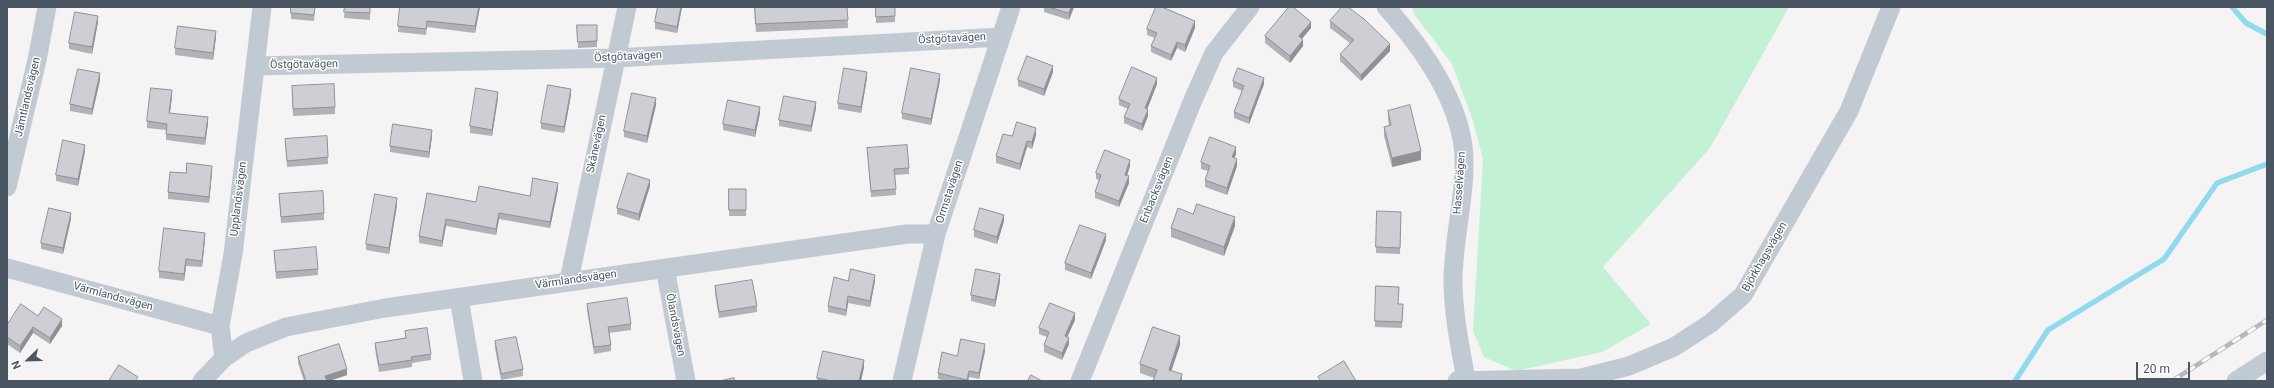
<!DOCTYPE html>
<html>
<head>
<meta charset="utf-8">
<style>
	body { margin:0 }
	#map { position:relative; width:2274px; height:388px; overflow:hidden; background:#f5f3f3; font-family:Roboto,sans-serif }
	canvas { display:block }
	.frame { position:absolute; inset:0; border:8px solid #4a5661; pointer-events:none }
	.north { position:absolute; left:8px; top:340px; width:40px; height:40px; -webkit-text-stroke:3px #fff; paint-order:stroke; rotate:247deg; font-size:11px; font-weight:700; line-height:16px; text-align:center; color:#4a5661 }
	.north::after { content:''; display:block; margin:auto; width:14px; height:18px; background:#4a5661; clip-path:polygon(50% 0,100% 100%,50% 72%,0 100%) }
	.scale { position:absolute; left:2136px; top:362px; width:54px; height:18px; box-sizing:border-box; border:2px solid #4a5661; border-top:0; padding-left:5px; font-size:12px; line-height:14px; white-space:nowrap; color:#4a5661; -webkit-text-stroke:3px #fff; paint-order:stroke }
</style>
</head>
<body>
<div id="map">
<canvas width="2274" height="388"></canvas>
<div class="frame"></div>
<div class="north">N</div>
<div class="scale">20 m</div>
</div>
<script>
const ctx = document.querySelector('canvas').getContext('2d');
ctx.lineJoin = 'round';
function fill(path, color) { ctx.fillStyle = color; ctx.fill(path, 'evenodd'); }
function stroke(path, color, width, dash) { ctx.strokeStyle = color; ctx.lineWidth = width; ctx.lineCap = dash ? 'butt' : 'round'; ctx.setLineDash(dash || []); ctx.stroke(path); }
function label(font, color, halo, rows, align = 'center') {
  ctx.font = font + ' Roboto,sans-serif'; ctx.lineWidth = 3; ctx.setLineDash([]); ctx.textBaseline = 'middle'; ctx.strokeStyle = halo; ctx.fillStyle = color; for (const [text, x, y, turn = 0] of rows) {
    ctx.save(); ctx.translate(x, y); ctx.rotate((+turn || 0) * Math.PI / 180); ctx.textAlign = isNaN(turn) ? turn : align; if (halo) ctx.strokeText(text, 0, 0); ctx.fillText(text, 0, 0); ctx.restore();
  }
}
fill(new Path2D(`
	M1412 7H1789L1710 148 1603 267 1651 324 1602 352 1516 371 1484 357 1473 331 1483 159 1472 118 1452 64 1414 14Z`), '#c3f1d5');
stroke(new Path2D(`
	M2232 7 2246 23 2267 34
	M2015 381 2048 330 2164 259 2217 183 2267 164`), '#90daee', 5.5);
stroke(new Path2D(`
	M1386 7C1420 45 1456 94 1463 146 1468 186 1453 238 1453 280 1453 313 1460 347 1466 379
	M255 66 615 58 1001 37
	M7 187 37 60 47 7
	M7 268 220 326
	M665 268 686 381
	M569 280 627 7
	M459 298 473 381
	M224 358 246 343 286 327 385 308 907 234H936
	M202 381 224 358 220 326 233 254 262 7
	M902 381 936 234 1011 7
	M1080 381 1193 100 1214 53 1250 7
	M1457 381 1581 378 1629 366 1674 347 1711 323 1743 295 1849 111 1891 7
	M2236 381 2267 361`), '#c1cad2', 19);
const rail = new Path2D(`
	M2172 381 2267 320`);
stroke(rail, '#b5b8bd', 4.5);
stroke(rail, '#fff', 3, [9]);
fill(new Path2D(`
	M315 7 314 21 291 19V13Z
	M345 7H370V20L344 18Z
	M480 7 475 33 427 27 426 35 398 32V26Z
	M658 7H682L677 33 655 29V22Z
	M754 7H847L848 28 756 32Z
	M876 7H895V22L876 23Z
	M1044 7H1074L1069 20 1044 12Z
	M1330 21 1390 51 1361 81 1340 61V54L1350 43 1330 28Z
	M98 22 92 54 69 49V43Z
	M577 25H597V47L578 48Z
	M1195 28 1185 52 1177 48 1171 61 1151 52V46L1155 38 1147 35V29Z
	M1311 28 1302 39 1303 46 1290 63 1265 43V36Z
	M216 37 213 60 175 55V48Z
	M1053 72 1044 96 1018 86V80Z
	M867 78 861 113 838 109V103Z
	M100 80 92 115 70 111V104Z
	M940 80 931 125 902 119V113Z
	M1233 81 1264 84 1249 124 1234 118V112L1242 91 1233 87Z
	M1157 84 1147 109 1148 116 1142 131 1124 123V117L1128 109 1119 105V99Z
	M292 86 335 107V114L293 116Z
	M571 95 564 133 541 129V123Z
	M172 97 170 113 208 123 205 145 166 140V130L147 128V121Z
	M498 98 492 136 470 133V126Z
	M656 105 647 143 624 137V131Z
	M816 108 811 132 779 126V120Z
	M1388 111 1421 160 1392 167 1384 136V127L1389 126 1388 120Z
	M760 113 755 137 723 130V124Z
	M1036 135 1032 149 1027 147 1020 170 996 163V156L1012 136Z
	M432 136 429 158 390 152V146Z
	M285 139 328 157V164L287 167Z
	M867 148 909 168V174L895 175 896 195 871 197Z
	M85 151 78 186 56 181V175Z
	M1236 154 1234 158 1237 166 1227 195 1205 187V180L1208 171 1201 169V162Z
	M1130 166 1127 176 1129 183 1119 207 1095 198V192L1099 180 1096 179V173Z
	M212 172 209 203 168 199V192Z
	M650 186 639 221 617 214V208Z
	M558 189 550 228 499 219 496 235 446 226 442 247 419 243V236L427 193 476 202 530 196Z
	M729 189H746V216H729Z
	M279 194 324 213V220L281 223Z
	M397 205 389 254 366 250V244Z
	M1377 211 1401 218 1400 254 1376 253Z
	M1193 214 1235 226 1224 256 1171 237V228Z
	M71 219 63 254 41 249V243Z
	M1004 221 997 244 974 237V230Z
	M205 239 202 267 186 266 184 281 159 278V271Z
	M1106 240 1091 279 1065 270V263Z
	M274 251 318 269V275L276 279Z
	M848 281H875L870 307 848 303 846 316 828 312V306Z
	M1000 281 995 307 971 301V295Z
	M715 286 757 306V312L719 318 715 293Z
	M587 304 631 324V330L609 333 611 345V351L594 354 587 310Z
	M1398 304H1403L1402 328 1375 327V321Z
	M38 316 62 326 50 344 33 333 20 353 7 344V325Z
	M1075 320 1067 337 1069 344 1062 360 1044 352V345L1047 337 1039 334V328Z
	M405 331 431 354V360L412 363V367L379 372 375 349V343L405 338Z
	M495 341 523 369V376L501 380 495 348Z
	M1180 345 1171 371 1182 381 1154 378 1140 373V364Z
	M985 351 979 379 969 377 968 381H947L938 379V373L957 356Z
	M298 357 347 375 329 381H304L298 363Z
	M864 367 861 381H817V378Z`), '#b0b2b7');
fill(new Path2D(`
	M479 7H480L475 33V26Z
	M681 7H682L677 33V27Z
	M1071 7H1074L1069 20V13Z
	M98 16V22L92 54V47Z
	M1195 21V28L1185 52V45Z
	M1311 22V28L1299 42V36Z
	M216 31V37L213 60V53Z
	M1303 40V46L1290 63V56Z
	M1177 42V48L1171 61V55Z
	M1390 44V51L1361 81V75Z
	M1053 66V72L1044 96V89Z
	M867 72V78L861 113V107Z
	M100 73V80L92 115V109Z
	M940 74V80L931 125V119Z
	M1157 78V84L1145 115V108Z
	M1264 78V84L1249 124V118Z
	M571 89V95L564 133V127Z
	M172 90V97L169 119V113Z
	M498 92V98L492 136V130Z
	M656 98V105L647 143V136Z
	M816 102V108L811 132V126Z
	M760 107V113L755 137V130Z
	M1148 110V116L1142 131V124Z
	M208 117V123L205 145V138Z
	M1036 128V135L1032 149V142Z
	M432 130V136L429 158V152Z
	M1027 141V147L1020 170V164Z
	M85 145V151L78 186V179Z
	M1236 147V154L1232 164V157Z
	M1421 151V160L1392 167V158Z
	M1237 159V166L1227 195V188Z
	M1130 160V166L1125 181V175Z
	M212 166V172L209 203V197Z
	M1129 176V183L1119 207V201Z
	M650 180V186L639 221V214Z
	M558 183V189L550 228V222Z
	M397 198V205L389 254V248Z
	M71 213V219L63 254V248Z
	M499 213V219L496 235V229Z
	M1004 215V221L997 244V237Z
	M1235 217V226L1224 256V247Z
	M446 219V226L442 247V241Z
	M205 233V239L202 267V261Z
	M1106 234V240L1091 279V273Z
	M186 259V266L184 281V274Z
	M1000 274V281L995 307V300Z
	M875 275V281L870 307V301Z
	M848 296V303L846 316V310Z
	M1075 313V320L1065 342V336Z
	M62 319V326L50 344V338Z
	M33 327V333L20 353V346Z
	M1180 336V345L1169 378V370Z
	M1069 338V344L1062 360V353Z
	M985 344V351L979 379V373Z
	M864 360V367L861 381H859Z
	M347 369V375L329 381H325V376Z
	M969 371V377L968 381H967Z
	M1182 374V381H1180Z`), '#909195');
const building = new Path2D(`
	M291 7H315L314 15 291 13Z
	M345 7H370V13L344 12Z
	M400 7H479L475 26 427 21 426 29 398 26Z
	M658 7H681L677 27 655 22Z
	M755 7H847L848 20 756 24Z
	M876 7H895V16L876 17Z
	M1049 7H1071L1069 13Z
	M1156 7H1162L1195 21 1185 45 1177 42 1171 55 1151 46 1157 33 1147 29Z
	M1289 7H1293L1311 22 1299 36 1303 40 1290 56 1265 36Z
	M1342 7H1348L1364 19 1390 44 1361 75 1340 54 1354 40 1330 21Z
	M75 12 98 16 92 47 69 43Z
	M577 25H597V41L578 42Z
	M178 26 216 31 213 53 175 48Z
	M1027 56 1053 66 1044 89 1018 80Z
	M1132 67 1157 78 1145 108 1148 110 1142 124 1124 117 1130 104 1119 99Z
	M844 68 867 72 861 107 838 103Z
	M911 68 940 74 931 119 902 113Z
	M1238 68 1264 78 1249 118 1234 112 1244 86 1233 81Z
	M78 69 100 73 92 109 70 104Z
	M334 84 335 107 293 109 292 86Z
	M548 85 571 89 564 127 541 123Z
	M151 88 172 90 169 113 208 117 205 138 166 134 167 124 147 121Z
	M476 88 498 92 492 130 470 126Z
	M632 93 656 98 647 136 624 131Z
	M784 96 816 102 811 126 779 120Z
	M728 100 760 107 755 130 723 124Z
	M1410 105 1421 151 1392 158 1384 127 1391 125 1388 111Z
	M1017 122 1036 128 1032 142 1027 141 1020 164 996 156 1003 134 1012 136Z
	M393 124 432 130 429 152 390 146Z
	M327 136 328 157 287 161 285 139Z
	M1210 137 1236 147 1232 157 1237 159 1227 188 1205 180 1210 166 1201 162Z
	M63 140 85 145 78 179 56 175Z
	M907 145 909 168 894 169 896 189 871 191 867 148Z
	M1105 150 1130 160 1125 175 1129 176 1119 201 1095 192 1101 175 1096 173Z
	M187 163 212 166 209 197 168 192 170 172 186 173Z
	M628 173 650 180 639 214 617 208Z
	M533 178 558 183 550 222 499 213 496 229 446 219 442 241 419 236 427 193 476 202 479 186 530 196Z
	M729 189H746V210H729Z
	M323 191 324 213 281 217 279 194Z
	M375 194 397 198 389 248 366 244Z
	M1197 204 1235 217 1224 247 1171 228 1178 208 1193 214Z
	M49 208 71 213 63 248 41 243Z
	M980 208 1004 215 997 237 974 230Z
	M1377 211 1401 212 1400 248 1376 247Z
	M1080 225 1106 234 1091 273 1065 263Z
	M164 228 205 233 202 261 186 259 184 274 159 271Z
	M316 247 318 269 276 272 274 251Z
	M851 269 875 275 870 301 848 296 846 310 828 306 834 277 848 281Z
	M976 269 1000 274 995 300 971 295Z
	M752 280 757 306 719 312 715 286Z
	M1376 286 1399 287 1398 304H1403L1402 322 1375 321Z
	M627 298 631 324 608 327 611 345 594 347 587 304Z
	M1050 303 1075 313 1065 336 1069 338 1062 353 1044 345 1049 332 1039 328Z
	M21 304 38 316 44 307 62 319 50 338 33 327 20 346 7 337V325Z
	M1153 327 1180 336 1169 370 1182 374 1180 381H1153L1157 370 1140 364Z
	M427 328 431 354 411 357 412 360 379 365 375 343 406 338 405 331Z
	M516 337 523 369 501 374 495 341Z
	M961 339 985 344 979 373 969 371 967 380 938 373 942 352 957 356Z
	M339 344 347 369 325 376 327 381H306L298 357Z
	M823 351 864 360 859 381H832L817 378Z
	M1344 361 1356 381H1321L1318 377Z
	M119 365 138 377 135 381H109Z
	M1031 375 1042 381H1028Z
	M734 378 735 381H720Z`);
fill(building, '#cdcfd5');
stroke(building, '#909195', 1);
label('11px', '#4a5661', '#fff', [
	["Östgötavägen",952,39,-3],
	["Östgötavägen",628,57,-3],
	["Östgötavägen",304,65,-1],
	["Jämtlandsvägen",28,97,-77],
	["Skånevägen",597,144,-78],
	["Hasselvägen",1460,183,-86],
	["Enbacksvägen",1157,190,-68],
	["Ormstavägen",950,192,-72],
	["Upplandsvägen",239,199,-83],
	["Björkhagsvägen",1765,257,-60],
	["Värmlandsvägen",576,280,-8],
	["Värmlandsvägen",113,297,15],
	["Ölandsvägen",675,325,79]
]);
</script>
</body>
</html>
